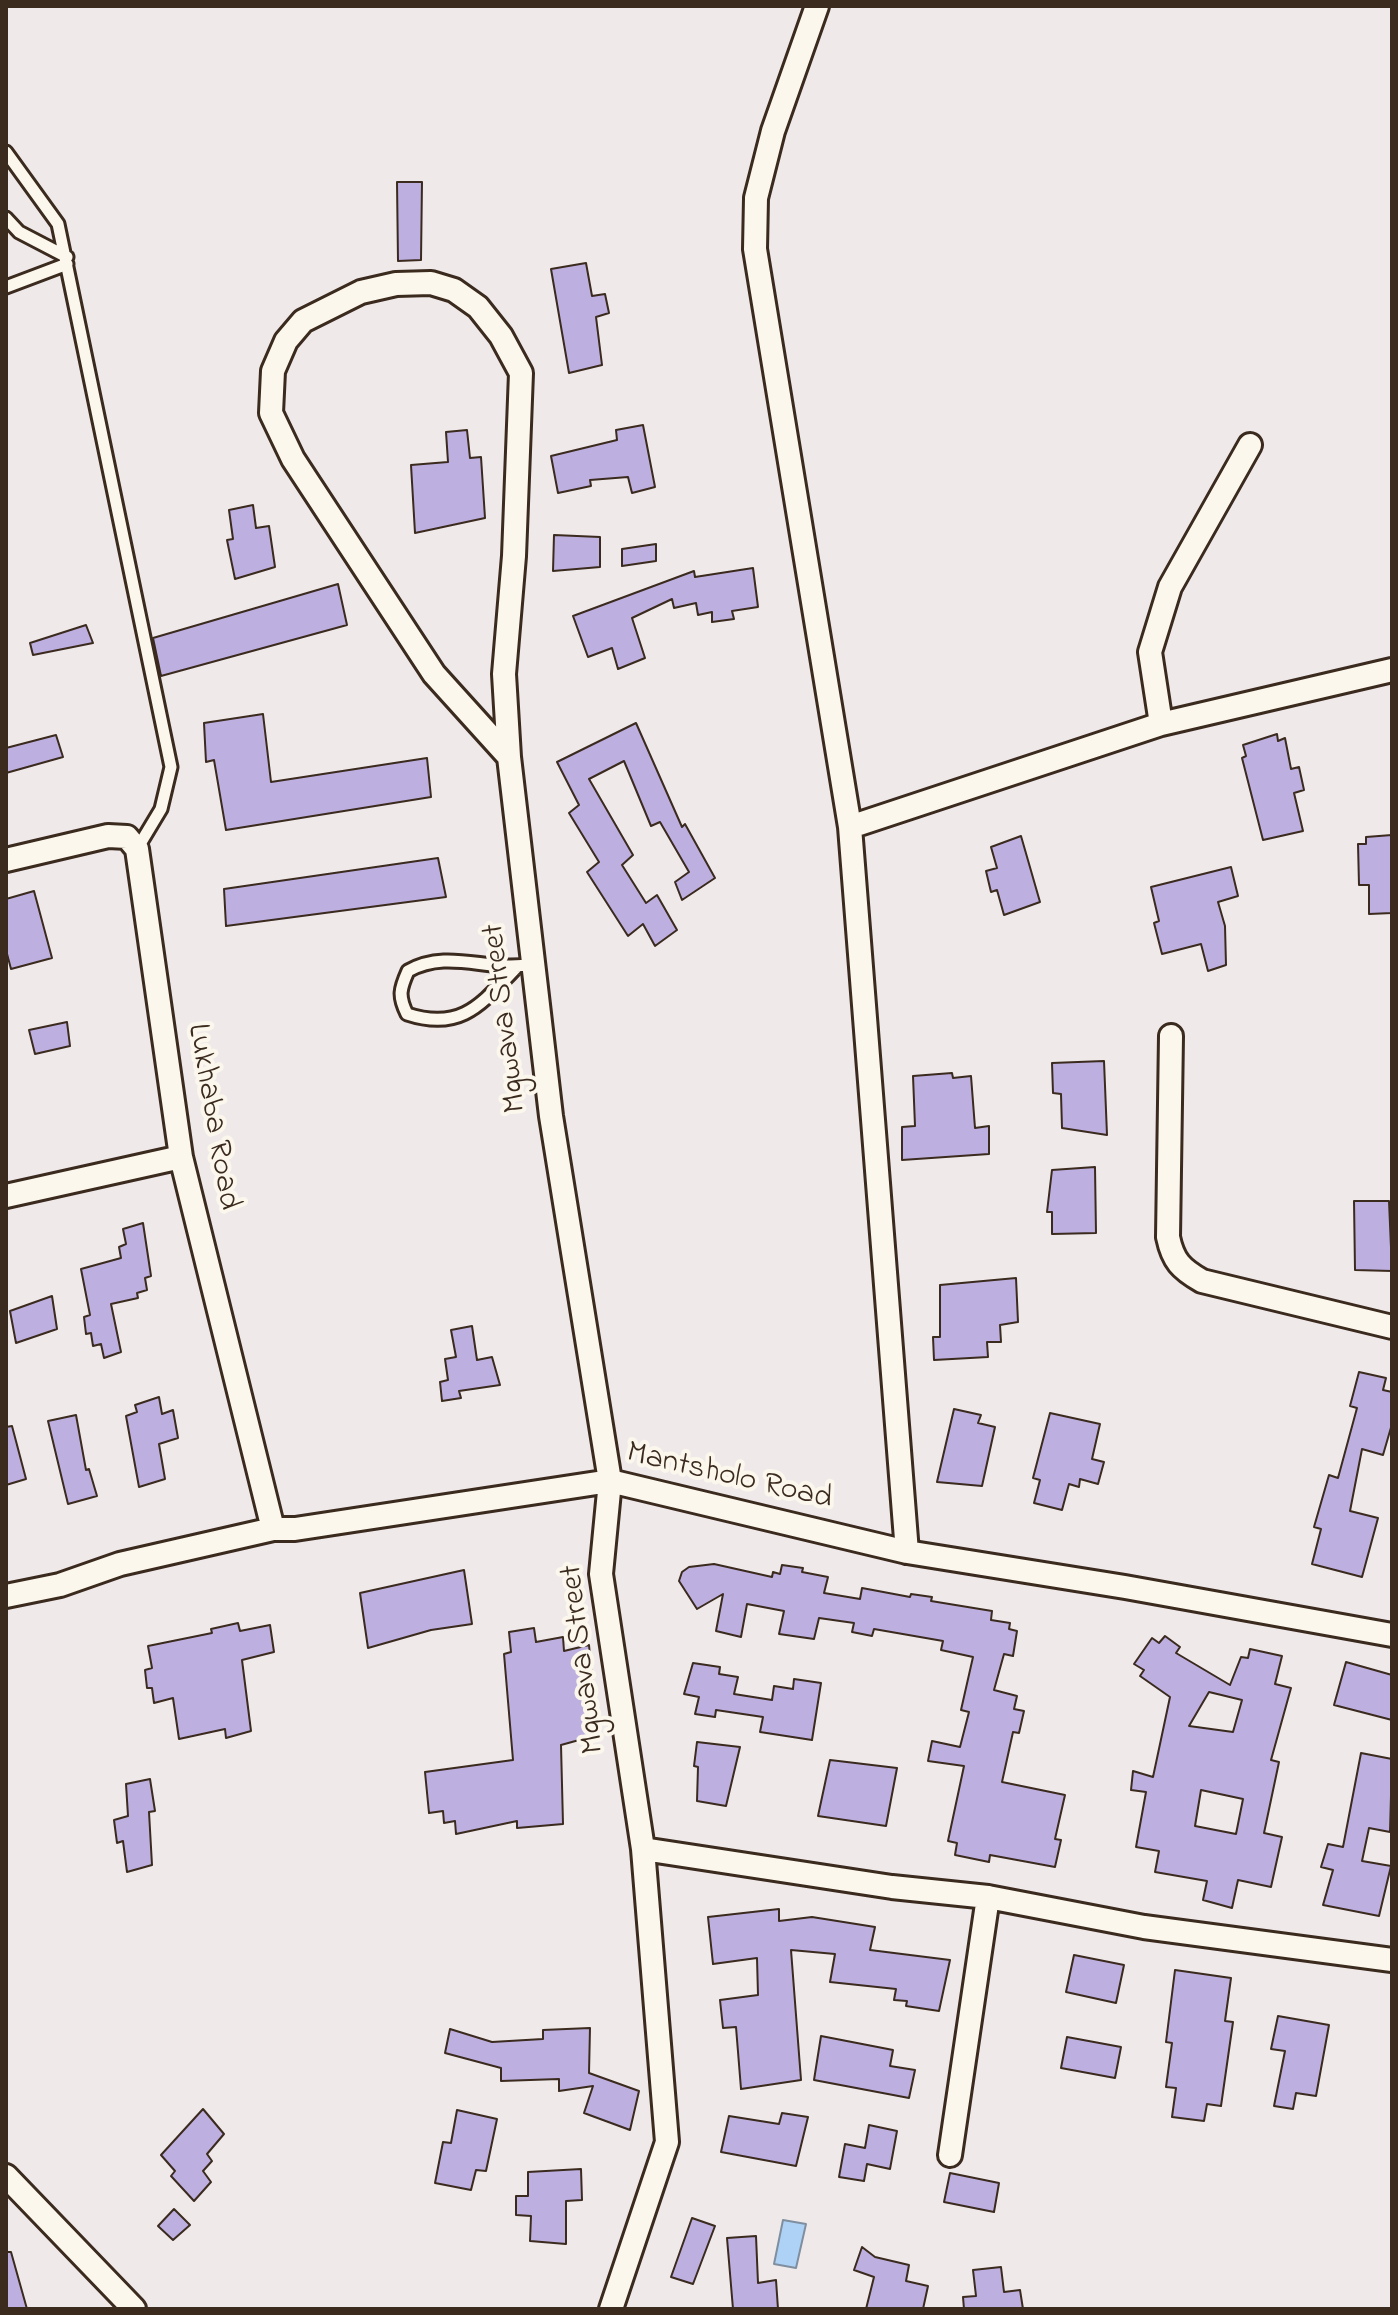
<!DOCTYPE html>
<html>
<head>
<meta charset="utf-8">
<style>
	body { margin:0 }
	#map { position:relative; width:1398px; height:2315px; overflow:hidden; background:#efe9ea; font-family:"Indie Flower",sans-serif }
	canvas { display:block }
	.frame { position:absolute; inset:0; border:8px solid #3b2a1e; pointer-events:none }
</style>
</head>
<body>
<div id="map">
<canvas width="1398" height="2315"></canvas>
<div class="frame"></div>
</div>
<script>
const ctx = document.querySelector('canvas').getContext('2d');
ctx.lineJoin = 'round';
function fill(path, color) { ctx.fillStyle = color; ctx.fill(path, 'evenodd'); }
function stroke(path, color, width, dash) { ctx.strokeStyle = color; ctx.lineWidth = width; ctx.lineCap = dash ? 'butt' : 'round'; ctx.setLineDash(dash || []); ctx.stroke(path); }
function label(font, color, halo, rows, align = 'center') {
  ctx.font = font + ' "Indie Flower",sans-serif'; ctx.lineWidth = 8; ctx.setLineDash([]); ctx.textBaseline = 'middle'; ctx.strokeStyle = halo; ctx.fillStyle = color; for (const [text, x, y, turn = 0] of rows) {
    ctx.save(); ctx.translate(x, y); ctx.rotate((+turn || 0) * Math.PI / 180); ctx.textAlign = isNaN(turn) ? turn : align; if (halo) ctx.strokeText(text, 0, 0); ctx.fillText(text, 0, 0); ctx.restore();
  }
}
const water = new Path2D(`
	M783 2220 806 2224 796 2268 774 2264Z`);
fill(water, '#add2f6');
stroke(water, '#7f8fa0', 2);
const building = new Path2D(`
	M397 182H422L421 260 398 261Z
	M586 263 592 296 605 294 609 313 596 317 602 365 569 373 551 269Z
	M643 425 655 487 632 493 628 477 590 480 591 486 558 493 551 456 617 440 616 430Z
	M467 430 470 458 481 457 485 518 415 533 411 465 448 462 446 432Z
	M253 505 256 528 269 526 275 567 235 579 227 540 233 539 229 510Z
	M554 535 600 537V567L553 571Z
	M656 544V561L622 566V549Z
	M753 568 758 607 732 611 734 619 712 622V612L698 615 696 603 674 608 672 599 632 618 645 658 618 669 612 648 588 657 573 616 694 571 695 577Z
	M338 584 347 625 161 676 153 638Z
	M86 625 93 643 33 655 30 643Z
	M263 714 271 782 427 758 431 797 226 830 214 760 206 762 204 723Z
	M636 723 682 827 685 824 715 878 682 900 675 882 689 872 660 822 651 826 624 761 589 779 633 855 622 865 646 903 657 895 677 930 655 946 643 924 628 936 587 872 599 862 569 813 579 805 557 762Z
	M1277 734 1278 741 1285 738 1291 769 1299 767 1304 790 1294 793 1303 831 1263 840 1242 758 1246 756 1243 745Z
	M56 735 63 757 6 773V748Z
	M1392 835V913L1369 914V885H1359L1358 844H1366V837Z
	M1021 836 1040 902 1004 915 997 890 991 892 986 871 997 868 991 847Z
	M438 858 446 897 226 926 224 889Z
	M1231 867 1238 896 1218 902 1225 926 1226 965 1208 971 1201 944 1162 954 1154 923 1159 921 1151 887Z
	M34 891 52 958 11 969 6 950V899Z
	M67 1022 70 1046 35 1054 29 1030Z
	M1104 1061 1107 1135 1062 1128 1061 1094 1053 1093 1052 1063Z
	M952 1073 953 1078 971 1076 975 1128 989 1126V1154L902 1160V1127L915 1126 913 1076Z
	M1095 1167 1096 1233 1052 1234V1212H1047L1052 1170Z
	M1354 1201H1389L1392 1271 1355 1270Z
	M143 1223 151 1276 145 1278 147 1290 137 1293 138 1298 111 1304 121 1352 104 1358 101 1344 93 1346 91 1333 86 1334 84 1317 90 1315 81 1269 121 1258 119 1247 126 1244 123 1229Z
	M1016 1278 1018 1322 1000 1325 1001 1342H987L988 1357 934 1360 933 1337H940V1285Z
	M52 1296 57 1329 16 1343 10 1311Z
	M472 1326 477 1360 492 1357 500 1385 459 1391 461 1398 442 1401 440 1382 448 1380 445 1359 456 1357 451 1330Z
	M1359 1372 1386 1378 1383 1390 1392 1392V1424L1383 1455 1362 1449 1350 1511 1378 1518 1362 1577 1312 1564 1321 1529 1314 1527 1329 1475 1338 1478 1357 1408 1350 1406Z
	M159 1397 162 1414 173 1410 178 1438 159 1444 165 1479 139 1487 126 1416 137 1412 135 1405Z
	M954 1409 981 1415 978 1423 995 1427 982 1486 937 1482Z
	M1050 1413 1100 1424 1092 1459 1104 1462 1098 1484 1080 1479 1079 1487 1069 1484 1062 1510 1034 1503 1040 1480 1033 1478Z
	M76 1415 86 1470 89 1469 97 1496 68 1504 48 1421Z
	M12 1426 26 1479 6 1485V1427Z
	M714 1564 772 1577 773 1572 780 1574 782 1565 803 1568 802 1572 828 1577 824 1593 860 1599 862 1588 910 1597 911 1594 932 1597 931 1601 992 1611 991 1620 1010 1623 1009 1629 1017 1631 1013 1656 1004 1654 994 1690 1017 1696 1014 1709 1024 1711 1019 1733 1013 1732 1002 1782 1065 1795 1055 1839 1061 1840 1055 1867 990 1855 989 1862 955 1855 957 1843 948 1841 964 1766 928 1761 932 1741 960 1747 969 1712 961 1710 973 1657 941 1650 943 1641 874 1629 872 1636 852 1632 854 1623 819 1618 814 1639 779 1634 784 1611 747 1604 741 1637 716 1631 723 1594 697 1609 679 1581 682 1572 689 1567Z
	M464 1570 472 1624 431 1630 368 1648 360 1593Z
	M238 1623 240 1631 270 1625 274 1652 242 1660 251 1731 226 1738 225 1729 179 1739 173 1698 154 1703 152 1688H147L145 1670 152 1668 148 1646 212 1633 211 1629Z
	M534 1628 536 1642 563 1637 564 1651 589 1645 595 1708 590 1737 561 1745 563 1824 517 1828V1821L456 1834 455 1821 444 1823 443 1811 429 1813 425 1772 513 1760 504 1654 511 1652 509 1632Z
	M1165 1636 1180 1647 1176 1653 1230 1685 1241 1657 1248 1658 1250 1649 1282 1656 1275 1684 1291 1688 1271 1760 1279 1762 1264 1833 1282 1837 1271 1887 1238 1880 1232 1908 1203 1900 1207 1881 1155 1872 1159 1851 1136 1847 1146 1792 1131 1790 1133 1771 1153 1777 1170 1697 1140 1676 1144 1670 1134 1664 1152 1638 1159 1643ZM1209 1692 1242 1700 1233 1732 1189 1726ZM1201 1790 1243 1799 1236 1834 1195 1826Z
	M1346 1662 1392 1675V1720L1334 1705Z
	M693 1663 720 1667 719 1674 738 1677 734 1694 772 1700 774 1686 793 1689 794 1679 821 1683 812 1740 760 1732 763 1717 716 1710 715 1717 695 1714 699 1697 684 1694Z
	M697 1742 740 1747 726 1806 697 1801 698 1767 694 1766Z
	M1361 1753 1392 1759 1390 1832 1369 1828 1362 1861 1391 1866 1379 1916 1323 1905 1333 1870 1321 1867 1328 1844 1343 1847Z
	M830 1760 897 1768 886 1826 818 1816Z
	M150 1779 155 1811 149 1812 152 1865 127 1872 123 1841 117 1843 114 1820 128 1816 126 1784Z
	M779 1909V1921L812 1917 875 1927 870 1950 950 1960 939 2011 906 2006 907 2001 894 2000 896 1989 830 1982 835 1954 791 1950 801 2080 741 2089 736 2027 723 2028 720 2000 758 1995 757 1958 713 1964 708 1917Z
	M1074 1955 1124 1965 1116 2003 1066 1992Z
	M1175 1970 1231 1978 1225 2021 1233 2022 1221 2106 1207 2104 1204 2121 1172 2117 1176 2088 1166 2087 1172 2043 1166 2042Z
	M1278 2016 1329 2025 1316 2096 1296 2093 1293 2109 1274 2106 1285 2051 1271 2049Z
	M590 2028 589 2073 639 2091 630 2130 584 2113 593 2086 559 2091V2079L501 2081V2068L445 2053 450 2029 492 2042 543 2039V2030Z
	M821 2036 893 2050 890 2066 915 2070 909 2098 814 2080Z
	M1067 2037 1121 2047 1115 2078 1061 2068Z
	M203 2109 224 2134 207 2154 212 2161 203 2171 211 2182 194 2201 171 2176 175 2171 161 2155Z
	M457 2110 497 2119 486 2171 476 2170 471 2190 435 2183 443 2142 451 2143Z
	M782 2113 808 2117 796 2166 721 2152 729 2116 779 2124Z
	M869 2125 897 2131 890 2169 867 2164 864 2181 839 2177 845 2144 865 2148Z
	M581 2169 582 2200 566 2201V2244L530 2241 531 2216 516 2215V2196H528V2172Z
	M950 2173 999 2183 994 2212 944 2202Z
	M174 2209 190 2225 173 2240 158 2226Z
	M692 2218 715 2226 693 2284 671 2277Z
	M756 2236 758 2283 776 2280 778 2309H733L727 2238Z
	M862 2247 875 2257 909 2265 906 2281 928 2286 923 2309H866L874 2277 854 2270Z
	M6 2252H11L27 2309H6Z
	M1001 2267 1004 2292 1020 2290 1023 2309H964L963 2297 976 2296 973 2270Z`);
fill(building, '#bdb0e1');
stroke(building, '#3b2a1e', 2);
const service = new Path2D(`
	M6 152 58 224 171 767 161 809 137 849
	M6 218 19 232 67 257
	M6 287 67 264
	M516 968C482 1003 462 1032 407 1014 398 996 400 989 408 971 449 948 489 973 532 964`);
const minor = new Path2D(`
	M817 6 773 131 756 198 755 249 850 827 907 1552
	M1161 724 1150 652 1170 587 1250 445
	M509 757 434 674 293 459 271 413 273 371 286 341 303 321 361 292 396 284 431 283 454 290 478 307 501 336 521 373 514 556 504 674 509 757 551 1116 610 1481 601 1574 643 1849 667 2142 611 2309
	M850 827 1161 724 1392 670
	M6 860 108 836 127 837 137 849 181 1157 273 1529
	M1171 1036 1168 1237C1173 1261 1181 1269 1202 1281L1392 1327
	M6 1196 181 1157
	M6 1596 60 1585 120 1564 273 1529H295L610 1481 907 1552 1125 1587 1392 1635
	M643 1849 892 1887 988 1897 1144 1927 1392 1960
	M950 2155 988 1897
	M6 2176 134 2309`);
stroke(service, '#3b2a1e', 17);
stroke(minor, '#3b2a1e', 28);
stroke(service, '#fbf7ec', 11);
stroke(minor, '#fbf7ec', 22);
label('32px', '#3b2a1e', '#fbf7ec', [
	["Mgwava Street",507,1018,-97],
	["Lukhaba Road",211,1117,80],
	["Mantsholo Road",729,1478,13],
	["Mgwava Street",585,1659,-97]
]);
</script>
</body>
</html>
